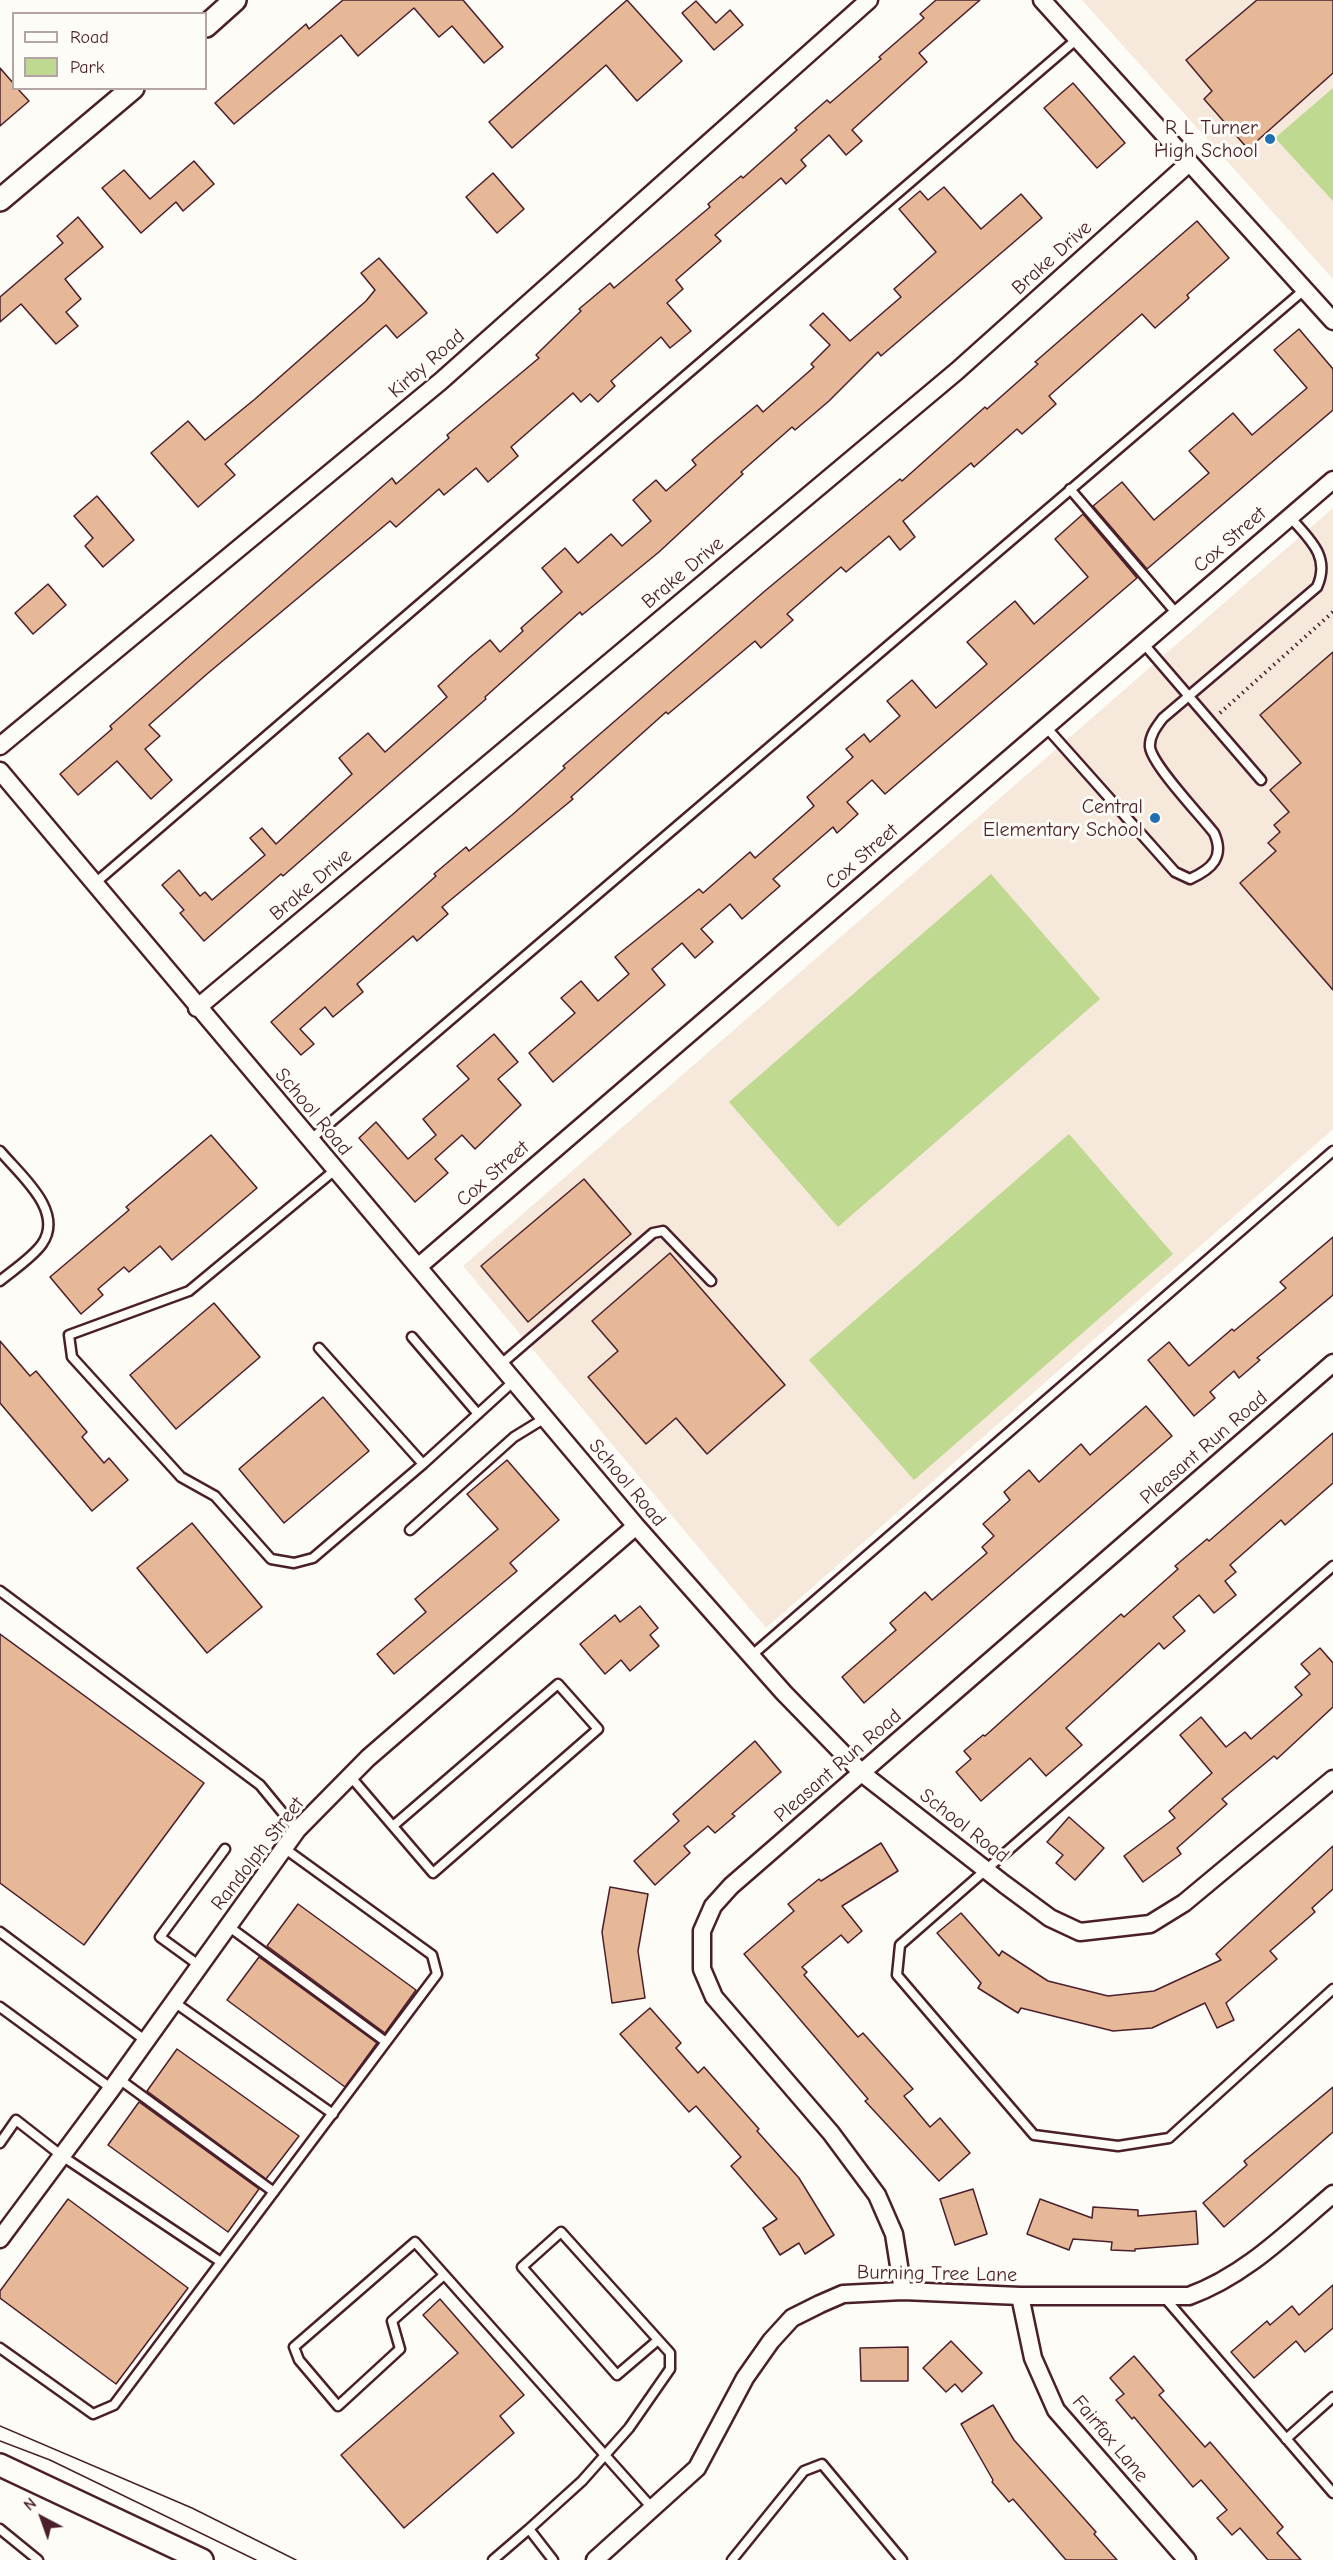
<!DOCTYPE html>
<html>
<head>
<meta charset="utf-8">
<style>
	body { margin:0 }
	#map { position:relative; width:1333px; height:2560px; overflow:hidden; background:#fdfcf7; font-family:"Comic Neue",sans-serif }
	canvas { display:block }
	.legend { position:absolute; left:12px; top:12px; width:195px; height:78px; box-sizing:border-box; background:#fdfcf7; border:2px solid #b5a4a5; margin:0; padding:8px 10px; list-style:none; font-size:18px; color:#4a1f2b }
	.legend li { display:flex; align-items:center; gap:12px; height:30px }
	.legend b { width:30px; border:2px solid #b5a4a5 }
	.north { position:absolute; left:12px; top:2488px; width:60px; height:60px; -webkit-text-stroke:4px #fdfcf7; paint-order:stroke; rotate:319deg; font-size:16px; font-weight:700; line-height:24px; text-align:center; color:#4a1f2b }
	.north::after { content:''; display:block; margin:auto; width:21px; height:27px; background:#4a1f2b; clip-path:polygon(50% 0,100% 100%,50% 72%,0 100%) }
</style>
</head>
<body>
<div id="map">
<canvas width="1333" height="2560"></canvas>
<ul class="legend">
<li><b style="height:8px;background:#fdfcf7"></b>Road</li>
<li><b style="height:16px;background:#bfd990"></b>Park</li>
</ul>
<div class="north">N</div>
</div>
<script>
const ctx = document.querySelector('canvas').getContext('2d');
ctx.lineJoin = 'round';
function fill(path, color) { ctx.fillStyle = color; ctx.fill(path, 'evenodd'); }
function stroke(path, color, width, dash) { ctx.strokeStyle = color; ctx.lineWidth = width; ctx.lineCap = dash ? 'butt' : 'round'; ctx.setLineDash(dash || []); ctx.stroke(path); }
function label(font, color, halo, rows, align = 'center') {
  ctx.font = font + ' "Comic Neue",sans-serif'; ctx.lineWidth = 6; ctx.setLineDash([]); ctx.textBaseline = 'middle'; ctx.strokeStyle = halo; ctx.fillStyle = color; for (const [text, x, y, turn = 0] of rows) {
    ctx.save(); ctx.translate(x, y); ctx.rotate((+turn || 0) * Math.PI / 180); ctx.textAlign = isNaN(turn) ? turn : align; if (halo) ctx.strokeText(text, 0, 0); ctx.fillText(text, 0, 0); ctx.restore();
  }
}
fill(new Path2D(`
	M1082 0H1333V279Z
	M1333 508V1129L766 1628 463 1266Z`), '#f6e8da');
fill(new Path2D(`
	M1333 88V201L1275 138Z
	M991 874 1100 999 838 1227 729 1102Z
	M1069 1134 1173 1254 914 1480 809 1360Z`), '#bfd990');
const building = new Path2D(`
	M343 0H463L503 47 484 63 452 26 439 37 414 8 358 56 341 35 234 124 215 103 306 24 309 29Z
	M627 0 682 61 637 101 606 65 512 148 489 122Z
	M936 0H980L919 53 927 62 852 130 862 141 846 155 829 135 801 160 806 166 786 184 781 178 715 235 721 241 676 280 683 289 667 303 691 331 670 348 661 337 611 381 615 386 598 402 590 394 581 402 573 393 511 447 518 456 488 482 476 468 444 495 439 489 396 527 390 521 207 674 149 725 160 736 145 749 172 780 151 799 117 761 78 795 60 774 112 729 110 726 392 478 396 484 449 438 447 435 539 358 536 355 581 311 579 309 610 283 614 288 710 207 708 204 741 176 743 178 797 130 795 128 827 100 830 103 881 59 879 57 924 18 920 14Z
	M1257 0H1333V73L1248 149 1204 99 1212 91 1186 60Z
	M696 1 716 23 730 10 743 25 714 50 682 13Z
	M0 68 14 84V88H17L29 101 0 126Z
	M1073 83 1125 143 1097 168 1044 108Z
	M194 161 214 184 183 211 176 202 141 233 102 188 124 170 150 199Z
	M493 173 524 209 497 233 466 197Z
	M944 187 981 229 1021 194 1042 218 881 356 878 352 829 401 795 430 792 427 741 472 743 474 659 552 582 615 580 612 485 697 486 699 283 876 281 874 204 941 180 913 184 910 162 885 179 870 200 896 205 892 212 900 265 855 250 838 262 828 276 844 352 774 339 758 368 733 385 752 447 697 438 686 470 657 490 640 500 652 523 631 521 628 562 592 542 568 565 548 578 563 611 534 622 546 651 521 633 500 656 480 666 491 696 465 692 460 714 441 757 405 763 412 814 367 811 364 830 345 810 325 823 313 850 341 901 297 894 289 936 252 899 209 920 191 928 200Z
	M78 217 103 247 65 279 81 299 66 312 78 326 56 344 21 304 0 322V297L63 243 57 236Z
	M1197 221 1229 258 1187 295 1189 298 1155 328 1142 314 1049 396 1056 404 1022 434 1017 429 974 467 971 463 903 521 915 537 900 550 889 536 846 572 841 567 787 614 793 620 761 648 755 641 668 714 666 712 571 797 573 799 442 907 448 914 417 941 413 936 357 984 363 992 333 1017 325 1007 300 1029 314 1044 301 1055 271 1022 436 876 434 874 466 847 469 851 512 815 565 768 563 766 766 590 900 479 902 481 985 407 987 409 1038 364 1035 362Z
	M379 258 427 313 397 338 386 325 225 464 235 475 198 507 151 453 188 421 205 440 255 399 366 301 375 290 361 273Z
	M1299 329 1333 369V410L1147 569 1093 506 1122 482 1154 520 1209 473 1189 451 1233 413 1252 435 1307 388 1274 350Z
	M97 496 134 540 103 567 85 546 93 538 74 516Z
	M1083 514 1137 578 885 794 872 780 847 802 858 814 837 833 833 827 773 879 780 886 742 919 730 904 701 929 713 942 695 958 682 943 652 969 665 985 553 1082 529 1053 575 1013 561 998 581 981 598 1001 629 974 615 957 699 889 703 893 750 852 755 858 814 806 807 797 853 757 846 749 864 734 870 742 900 716 887 701 912 680 936 708 987 664 967 642 1015 601 1034 624 1088 577 1055 539Z
	M48 584 66 605 33 634 15 613Z
	M1333 652V990L1240 883 1276 851 1268 843 1280 832 1274 825 1289 812 1270 790 1301 763 1260 715Z
	M494 1034 518 1062 498 1079 521 1105 475 1149 462 1135 435 1159 448 1173 415 1202 359 1138 376 1122 408 1159 436 1135 423 1119 469 1079 457 1066Z
	M211 1135 257 1188 172 1260 160 1246 129 1272 124 1267 98 1289 103 1295 81 1314 50 1277 129 1210 126 1207Z
	M584 1179 631 1234 528 1322 481 1266Z
	M1333 1237V1295L1257 1358 1260 1360 1239 1378 1234 1371 1210 1392 1215 1398 1194 1416 1148 1360 1169 1342 1189 1366 1232 1329 1234 1331 1286 1288 1280 1282Z
	M670 1253 785 1385 707 1454 676 1418 646 1444 588 1377 618 1351 592 1321Z
	M214 1303 260 1357 176 1429 130 1375Z
	M0 1341 30 1376 36 1371 87 1432 82 1437 104 1463 109 1458 128 1480 92 1511 0 1403Z
	M323 1397 369 1451 284 1523 239 1469Z
	M1146 1406 1172 1436 864 1703 842 1677 896 1630 890 1623 925 1592 932 1600 987 1553 982 1547 994 1536 983 1524 1010 1500 1004 1492 1029 1470 1039 1482 1081 1444 1090 1455Z
	M1333 1433V1483L1285 1525 1281 1520 1230 1565 1236 1572 1225 1581 1236 1595 1214 1613 1199 1595 1173 1617 1185 1631 1164 1649 1159 1643 1066 1728 1082 1745 1046 1776 1030 1758 981 1801 956 1772 971 1759 964 1751 983 1735 985 1736 1121 1614 1124 1617 1178 1569 1175 1566 1207 1539 1209 1541Z
	M507 1460 559 1520 510 1563 517 1571 394 1674 377 1654 426 1612 415 1599 498 1529 467 1494Z
	M192 1523 262 1607 207 1653 137 1568Z
	M640 1606 658 1628 650 1635 659 1646 630 1671 621 1660 605 1674 580 1644 615 1615 620 1622Z
	M0 1634 204 1783 84 1945 0 1883Z
	M1320 1648 1333 1663V1707L1277 1759 1274 1756 1222 1799 1227 1804 1177 1848 1181 1854 1143 1882 1124 1856 1175 1818 1169 1811 1212 1773 1180 1735 1201 1717 1226 1747 1245 1732 1251 1739 1302 1695 1295 1687 1310 1674 1301 1664Z
	M755 1741 781 1772 732 1814 735 1816 715 1833 708 1826 684 1846 690 1853 655 1885 634 1861 679 1821 673 1814Z
	M1069 1817 1104 1848 1075 1880 1056 1863 1063 1855 1047 1842Z
	M881 1843 898 1871 842 1906 862 1931 848 1943 841 1935 802 1967 807 1972 804 1975 858 2037 863 2033 913 2089 904 2096 930 2127 940 2118 970 2153 939 2181 865 2101 868 2099 744 1954 794 1911 788 1904 819 1879 821 1881Z
	M1333 1846V1889L1312 1908 1315 1912 1270 1951 1277 1959 1226 2003 1234 2020 1217 2028 1205 2003 1152 2028 1113 2031 1021 2008 1018 2013 978 1988 981 1983 937 1933 961 1913 999 1956 1002 1951 1048 1981 1108 1996 1154 1991 1221 1960 1216 1954Z
	M610 1887 648 1894 638 1951 645 1998 612 2003 602 1932Z
	M298 1904 416 1990 385 2033 267 1946Z
	M259 1957 377 2043 345 2087 227 2000Z
	M650 2008 681 2043 676 2048 698 2073 704 2067 759 2129 757 2131 799 2178 834 2235 805 2254 799 2243 780 2255 763 2228 777 2219 731 2166 741 2157 696 2106 689 2112 620 2034Z
	M177 2049 299 2136 266 2179 147 2091Z
	M1333 2087V2132L1224 2227 1203 2203 1247 2165 1244 2161Z
	M139 2102 259 2189 228 2232 108 2145Z
	M973 2189 987 2234 955 2245 940 2199Z
	M68 2199 188 2288 116 2384 0 2298V2291Z
	M1040 2199 1092 2218 1093 2207 1138 2210V2216L1196 2211 1198 2244 1135 2249V2251L1111 2250 1112 2242 1073 2239 1069 2250 1027 2234Z
	M1333 2285V2328L1305 2352 1296 2341 1254 2378 1231 2352 1267 2321 1270 2325 1292 2306 1299 2315Z
	M440 2299 524 2395 500 2416 514 2433 404 2528 341 2455 458 2353 423 2315Z
	M951 2341 982 2373 962 2392 955 2384 946 2392 923 2368Z
	M908 2347V2381H861L860 2348Z
	M1134 2356 1164 2391 1159 2395 1205 2447 1210 2442 1283 2527 1277 2533 1301 2560H1268L1240 2528 1232 2535 1217 2518 1227 2510 1201 2480 1193 2487 1134 2417 1132 2419 1116 2400 1124 2394 1110 2378Z
	M993 2405 1014 2440 1096 2532 1094 2534 1117 2560H1066L1013 2499 1009 2502 992 2482 993 2480 961 2424Z`);
fill(building, '#e7b898');
stroke(building, '#4a1f2b', 1.5);
const service = new Path2D(`
	M1070 489 1177 614
	M1143 643 1261 780
	M1046 727 1175 872 1190 879C1212 869 1225 857 1214 833 1201 816 1152 765 1150 747 1149 736 1157 726 1163 718L1317 587C1331 556 1309 539 1290 517
	M94 884 1077 39
	M310 1140 1304 290
	M0 1151C20 1175 65 1211 42 1244 32 1258 13 1270 0 1281
	M335 1170 189 1291 69 1335 72 1357 181 1477 215 1496 271 1559 294 1563 313 1558 423 1464 514 1381
	M412 1337 478 1414
	M319 1348 423 1464
	M500 1365 653 1233 663 1231 711 1281
	M410 1530 514 1437 545 1418
	M1333 1566 900 1945 897 1975 1034 2135 1118 2146 1169 2138 1333 1989
	M0 1591 260 1785 297 1830
	M751 1656 1333 1151
	M350 1776 433 1873 598 1729 558 1684 393 1826
	M228 1926 386 2042
	M0 1932 146 2041
	M200 1966 160 1937 225 1849
	M174 2002 333 2114
	M0 2007 112 2089
	M119 2079 274 2192
	M0 2143 16 2120 62 2156 221 2262
	M444 2275 392 2321 400 2349 338 2406 299 2360 294 2347 415 2242 653 2509
	M1164 2297 1333 2493
	M0 2348 93 2414 114 2405 437 1974 432 1955 284 1848
	M1286 2439 1333 2397
	M0 2529 38 2560
	M493 2560 529 2529
	M553 2560 529 2529 582 2481 629 2428 670 2369V2353L561 2232 522 2267 617 2375 658 2340
	M732 2560 804 2471 822 2464 902 2560`);
const minor = new Path2D(`
	M1042 0 1333 321
	M0 746 441 381 869 0
	M0 771 636 1526 784 1693 863 1774 1004 1884 1050 1918 1080 1932 1150 1924 1184 1903 1333 1779
	M197 1008 957 371 1189 163
	M418 1267 1333 480
	M0 2239 110 2091 297 1830 368 1758 636 1526
	M903 2291 894 2234 877 2195 831 2133 714 1997 702 1969V1931L713 1906 731 1886 1333 1363
	M1020 2296 1033 2358 1056 2410 1187 2560
	M595 2560 697 2468 745 2378 771 2341 792 2318 820 2304 843 2294 903 2291 1020 2296H1189C1245 2276 1288 2232 1333 2194`);
const tertiary = new Path2D(`
	M206 26 235 0
	M0 200 133 88
	M0 2465 202 2560`);
stroke(service, '#4a1f2b', 13);
stroke(minor, '#4a1f2b', 21);
stroke(tertiary, '#4a1f2b', 26);
stroke(new Path2D(`
	M1220 713 1333 612`), '#4a1f2b', 4, [1.5, 4.5]);
stroke(service, '#fdfcf7', 8);
stroke(minor, '#fdfcf7', 16);
stroke(tertiary, '#fdfcf7', 21);
stroke(new Path2D(`
	M0 2426 192 2508 296 2560
	M0 2441 50 2460 256 2560`), '#4a1f2b', 1.5);
for (const [x, y, r, color] of [
	[1270,139,6,"#1f6fb2"],
	[1155,818,6,"#1f6fb2"]
]) { const dot = new Path2D(); dot.arc(x, y, r, 0, 2 * Math.PI); ctx.fillStyle = color; ctx.fill(dot); stroke(dot, '#fdfcf7', 2); }
label('20px', '#4a1f2b', '#fdfcf7', [
	["R L Turner",1258,128],
	["High School",1258,151],
	["Central",1143,807],
	["Elementary School",1143,830]
], 'right');
label('20px', '#4a1f2b', '#fdfcf7', [
	["Brake Drive",1052,258,-42],
	["Kirby Road",427,364,-41],
	["Cox Street",1230,540,-41],
	["Brake Drive",683,573,-40],
	["Cox Street",862,857,-41],
	["Brake Drive",311,885,-40],
	["School Road",313,1112,50],
	["Cox Street",493,1174,-41],
	["Pleasant Run Road",1204,1448,-41],
	["School Road",627,1483,50],
	["Pleasant Run Road",838,1766,-41],
	["School Road",964,1826,38],
	["Randolph Street",258,1854,-52],
	["Burning Tree Lane",937,2274,1],
	["Fairfax Lane",1110,2439,50]
]);
</script>
</body>
</html>
